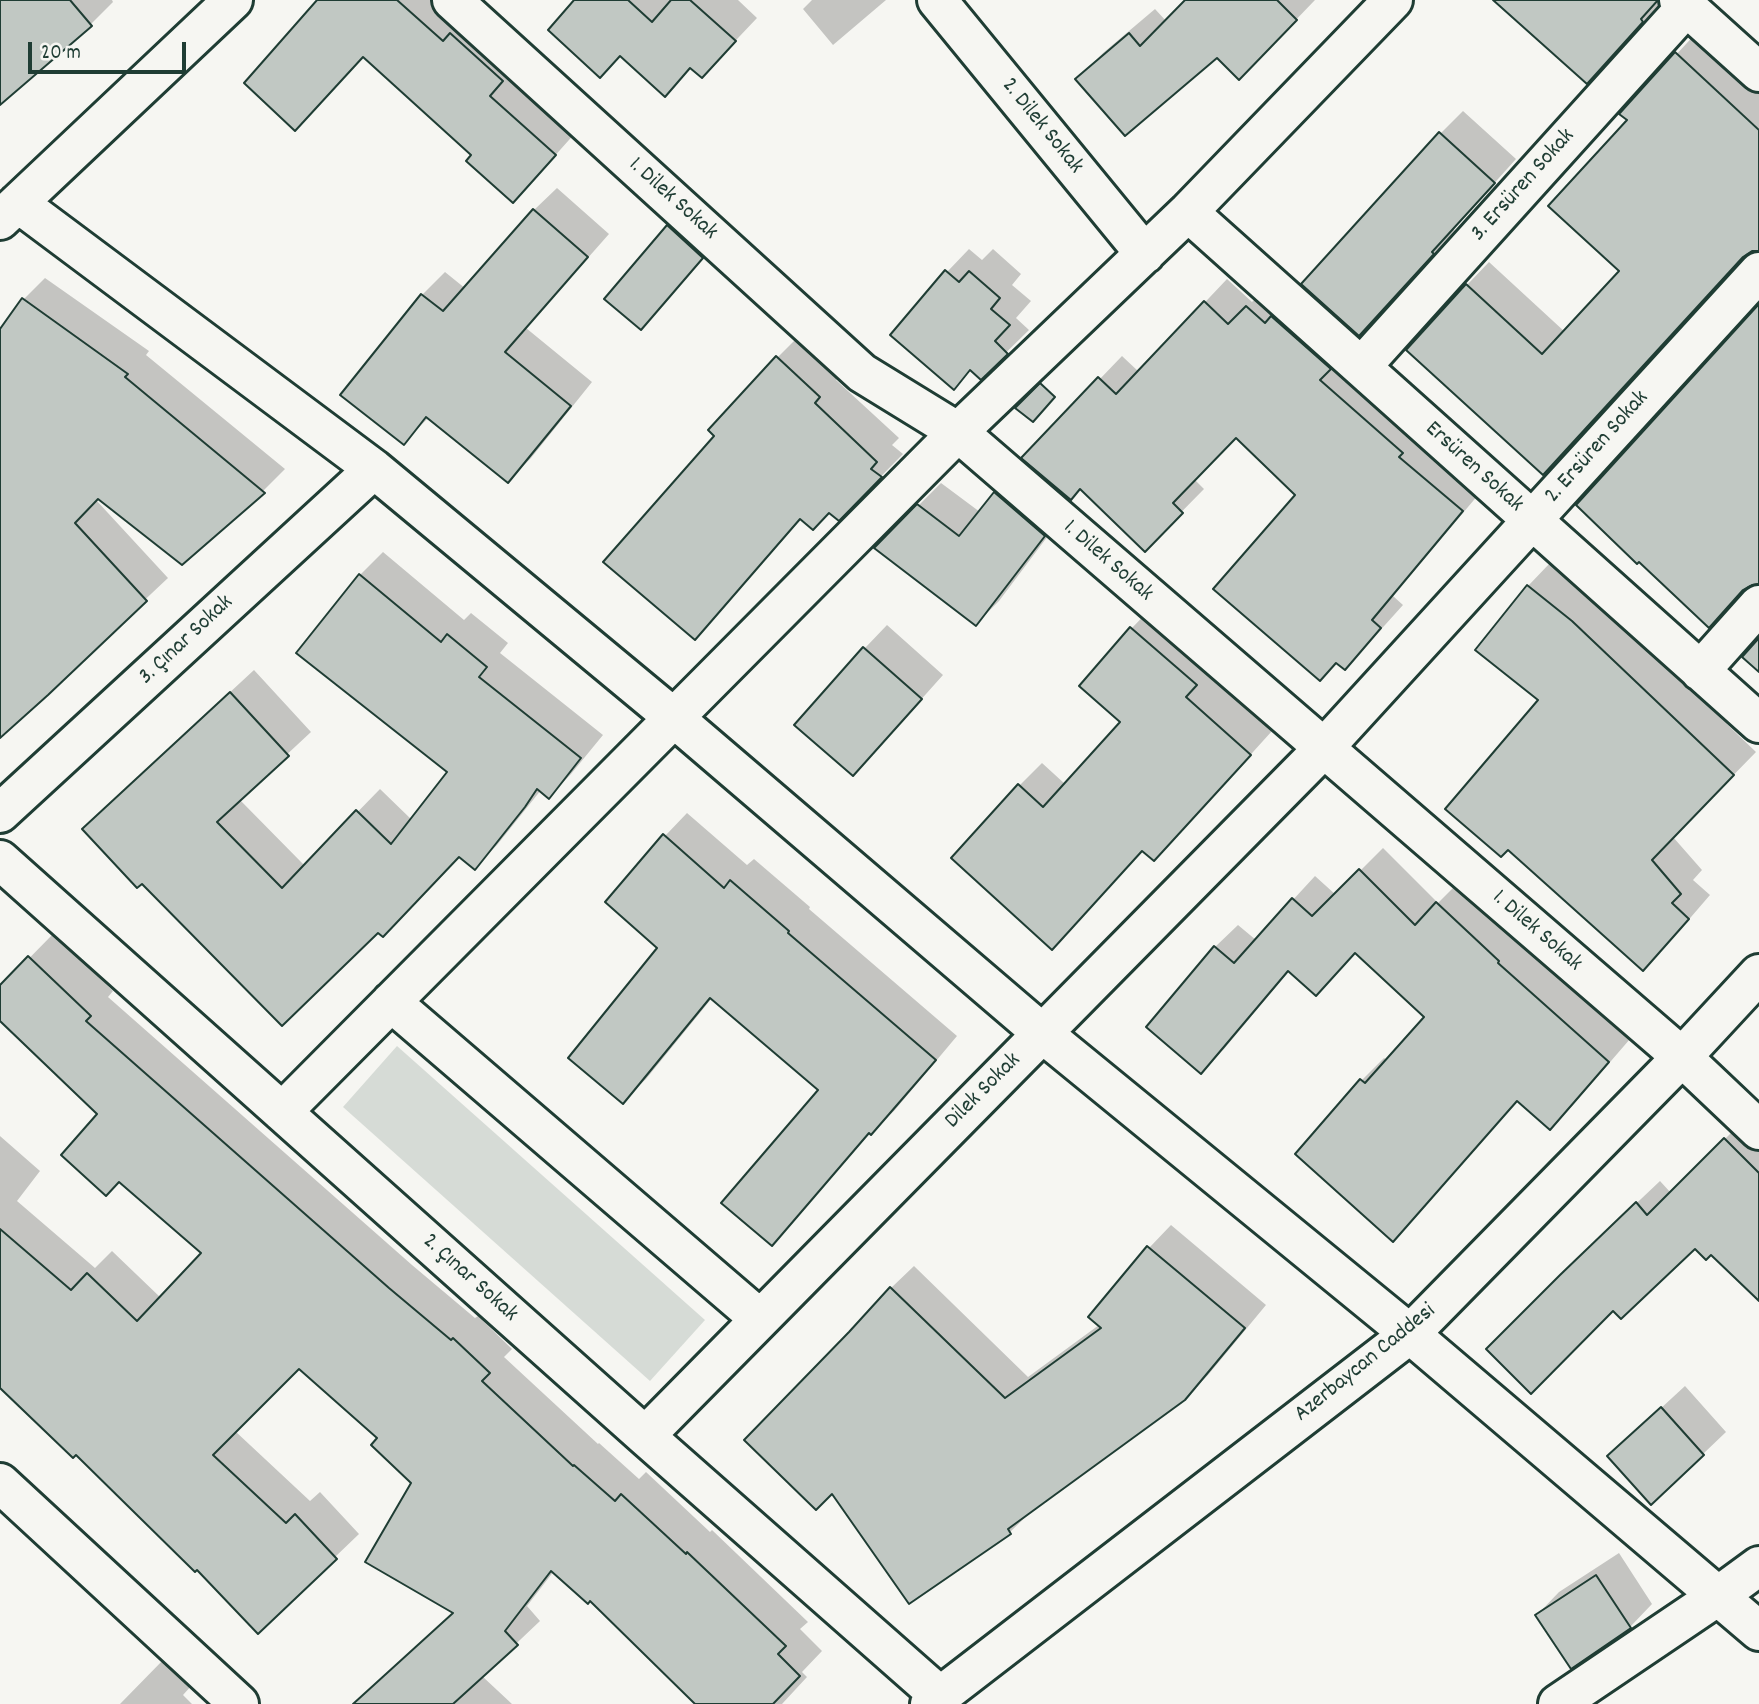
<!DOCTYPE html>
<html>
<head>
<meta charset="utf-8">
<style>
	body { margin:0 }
	#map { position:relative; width:1759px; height:1704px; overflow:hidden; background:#f6f6f2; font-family:Dekko,sans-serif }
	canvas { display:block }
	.scale { position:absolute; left:28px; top:42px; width:158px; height:32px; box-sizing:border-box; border:4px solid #1f3d34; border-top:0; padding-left:9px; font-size:21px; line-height:24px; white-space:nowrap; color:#1f3d34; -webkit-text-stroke:5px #f6f6f2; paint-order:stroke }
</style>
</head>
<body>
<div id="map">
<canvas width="1759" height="1704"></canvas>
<div class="scale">20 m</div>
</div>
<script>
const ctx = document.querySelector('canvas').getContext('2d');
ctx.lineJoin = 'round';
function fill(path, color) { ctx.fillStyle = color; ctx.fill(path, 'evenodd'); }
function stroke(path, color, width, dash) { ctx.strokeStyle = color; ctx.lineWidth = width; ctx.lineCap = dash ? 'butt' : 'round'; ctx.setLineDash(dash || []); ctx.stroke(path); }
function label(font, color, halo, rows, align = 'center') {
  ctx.font = font + ' Dekko,sans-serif'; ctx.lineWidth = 6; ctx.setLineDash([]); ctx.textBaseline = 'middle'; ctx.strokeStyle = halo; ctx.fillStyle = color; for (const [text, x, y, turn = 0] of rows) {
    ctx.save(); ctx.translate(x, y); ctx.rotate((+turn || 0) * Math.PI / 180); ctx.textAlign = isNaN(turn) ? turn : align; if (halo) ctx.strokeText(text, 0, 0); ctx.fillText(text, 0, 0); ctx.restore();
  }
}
fill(new Path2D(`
	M397 1046 705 1320 650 1381 343 1107Z`), '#d6dbd6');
fill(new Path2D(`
	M0 0H112L113 2 91 24 0 103Z
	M320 0H444L577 131 535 178 473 155Z
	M577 0H738L757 18 702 76 692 67 665 94Z
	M812 0H886L833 45 803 9Z
	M1188 0H1315L1265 52 1217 56 1078 79 1103 53 1155 9 1167 22Z
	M1496 0H1663L1612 56 1587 82Z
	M1699 30 1759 86V249H1753L1746 253 1566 451 1543 473 1467 285 1489 262 1565 332 1621 271 1629 120 1622 113Z
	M1463 111 1516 159 1453 229 1455 230 1382 311 1359 334 1303 284 1441 133Z
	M557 188 609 234 526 328 592 382 531 458 508 481 429 417 404 443 343 395 422 295 445 272 466 289 534 210Z
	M691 204 724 234 663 306 641 328 668 226Z
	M969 249 982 260 993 249 1021 274 1012 285 1031 301 1016 318 1029 330 981 377 971 369 953 387 947 272Z
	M45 278 149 351 146 355 285 469 263 491 182 562 99 497 96 500 168 578 0 736V332L23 300Z
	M1227 279 1252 302 1270 284 1484 488 1393 596 1403 605 1367 645 1345 668 1298 495 1236 436 1194 479 1204 489 1145 549 1081 488 1024 458 1122 356 1139 372Z
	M800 335 841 374 836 380 899 438 892 445 903 454 839 519 829 512 802 518 717 615 695 637 716 436 777 358Z
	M1018 471 1066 512 999 601 976 624 876 548 941 483 980 512 995 493Z
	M383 552 464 620 471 613 508 643 500 653 603 735 571 774 549 797 541 790 497 845 474 868 459 856 282 1023 107 806 254 670 311 732 239 799 305 866 380 789 412 820 450 772 360 575Z
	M1550 563 1595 598 1756 752 1673 837 1702 870 1693 880 1710 895 1666 946 1643 969 1541 700 1528 586Z
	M1154 605 1218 662 1207 674 1272 731 1177 836 1154 859 1143 849 1052 948 1019 786 1042 763 1065 784 1122 721 1081 686 1132 628Z
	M887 625 943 675 875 751 796 725 865 648Z
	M687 813 747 865 754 859 810 907 809 909 957 1036 894 1111 870 1133 794 1221 772 1244 820 1090 712 998 646 1079 623 1101 660 947 665 836Z
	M1383 848 1438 903 1460 881 1519 939 1630 1039 1573 1105 1550 1127 1518 1100 1416 1217 1393 1239 1297 1154 1362 1080 1384 1058 1387 1060 1427 1016 1356 952 1316 994 1290 970 1224 1049 1201 1071 1148 1027 1215 947 1238 925 1256 940 1315 876 1336 895Z
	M53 934 113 991 108 997 412 1265 475 1318 478 1316 512 1349 504 1357 598 1444 599 1443 639 1479 646 1472 710 1532 712 1530 808 1622 800 1629 822 1651 802 1672 807 1677 782 1704H695L591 1599 554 1571 527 1606 540 1621 482 1676 512 1704H353L454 1612 413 1483 379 1438 299 1366 235 1431 310 1501 320 1492 359 1534 258 1631 197 1567 76 1452 0 1386V1136L40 1171 17 1201 95 1268 112 1251 161 1298 204 1253 100 1114 0 1019V988Z
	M1748 1116 1759 1128V1299L1711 1253 1695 1246 1585 1252 1660 1181 1671 1193Z
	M1171 1225 1266 1305 1208 1375 1184 1399 1033 1510 1010 1532 910 1601 891 1288 914 1266 1028 1377 1099 1325 1149 1248Z
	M1685 1386 1726 1432 1703 1454 1609 1456Z
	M1619 1553 1652 1604 1630 1627 1537 1615 1559 1592Z
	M165 1658 192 1685 183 1695 192 1704H120Z`), '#0003');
const building = new Path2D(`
	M0 0H70L92 26 0 105Z
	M317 0H397L443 41 450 33 503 81 490 96 556 155 513 203 466 161 471 155 363 57 295 131 244 83Z
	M574 0H628L652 22 671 0H690L736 41 702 78 690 68 665 97 620 56 600 78 548 30Z
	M1185 0H1277L1297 20 1239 80 1217 58 1125 136 1075 79 1129 33 1140 46Z
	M1493 0H1658L1641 19 1643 22 1587 84Z
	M1675 52 1759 130V251H1752L1743 257 1543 475 1406 350 1466 284 1542 354 1619 271 1548 206 1627 120 1619 114Z
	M1439 132 1495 183 1432 252 1434 254 1359 336 1301 284Z
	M533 209 588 257 505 352 571 406 508 483 426 417 404 445 340 395 421 294 443 311Z
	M667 225 703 258 641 330 604 299Z
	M945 270 959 282 969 271 1000 298 991 309 1010 325 995 341 1008 354 981 380 970 370 954 390 890 335Z
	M22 298 128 374 125 377 265 493 182 565 98 499 75 523 147 601 48 695 0 738V329Z
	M1204 301 1228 324 1246 306 1265 323 1271 316 1331 369 1320 380 1403 453 1399 457 1463 511 1372 620 1381 628 1345 670 1336 663 1320 681 1213 589 1295 495 1236 438 1173 503 1183 513 1145 552 1080 489 1071 500 1021 458 1098 377 1116 394Z
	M1759 304V584L1752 585 1743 590 1709 628 1639 562 1637 564 1576 505Z
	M776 356 820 397 815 403 877 462 871 469 882 477 839 521 829 513 813 530 800 519 695 640 603 562 714 436 708 430Z
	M1040 383 1055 397 1033 422 1015 408Z
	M994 492 1045 536 976 626 874 548 917 504 959 536Z
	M359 574 441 642 447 634 487 667 479 677 581 758 549 799 537 789 525 807 475 870 459 857 383 937 378 933 282 1026 142 884 137 888 82 829 230 692 289 756 217 822 282 888 356 810 391 844 447 772 296 653Z
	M1527 585 1572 621 1734 775 1652 860 1681 894 1672 903 1689 919 1643 971 1508 850 1501 857 1445 809 1538 700 1475 650Z
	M1130 627 1197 685 1186 697 1251 755 1154 861 1142 851 1052 950 951 858 1018 784 1043 807 1120 722 1079 686Z
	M1759 638V672L1742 657Z
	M863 647 922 699 853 776 794 725Z
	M663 834 724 888 730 880 789 931 788 933 936 1060 871 1135 869 1133 772 1246 721 1203 818 1090 710 998 623 1104 568 1058 657 948 605 902Z
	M1359 869 1415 925 1436 902 1499 961 1498 963 1609 1062 1550 1130 1517 1101 1393 1242 1295 1154 1360 1079 1365 1083 1424 1017 1355 953 1316 996 1288 971 1201 1074 1146 1027 1214 946 1234 963 1292 898 1312 916Z
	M28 956 91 1016 86 1021 389 1288 451 1340 453 1338 490 1373 482 1381 573 1466 574 1465 615 1501 621 1494 686 1554 687 1552 786 1646 778 1654 800 1676 773 1704H695L590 1601 588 1604 551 1571 505 1631 518 1645 453 1704H353L453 1613 365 1562 411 1483 371 1445 377 1438 299 1369 213 1455 286 1523 295 1514 337 1559 258 1634 197 1570 195 1572 76 1455 73 1458 0 1388V1229L71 1290 87 1273 137 1321 201 1253 119 1182 106 1196 61 1155 97 1114 0 1021V985Z
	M1724 1138 1759 1173V1301L1711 1255 1706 1260 1695 1249 1621 1319 1613 1311 1531 1394 1486 1349 1560 1275 1636 1202 1647 1215Z
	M1147 1246 1245 1328 1185 1400 1008 1529 1011 1534 909 1604 832 1494 816 1510 744 1440 849 1332 890 1287 1005 1398 1101 1328 1088 1317Z
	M1661 1407 1704 1455 1651 1505 1607 1456Z
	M1596 1575 1631 1628 1571 1669 1535 1615Z`);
fill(building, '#c1c8c3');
stroke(building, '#1f3d34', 2);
const minor = new Path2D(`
	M452 0 862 373 958 432 1682 1057 1759 1130
	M937 0 1145 254
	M1679 0 1759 72
	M18 203 374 469 674 718 1042 1033 1410 1334 1759 1631
	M1188 212 1759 723
	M0 220 233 0
	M1361 367 1687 6
	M1700 671 1759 605
	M0 813 374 469
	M0 860 645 1436 940 1696
	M391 1002 760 1319
	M282 1112 958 432 1188 212 1393 0
	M645 1436 1323 749 1759 272
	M0 1483 239 1704
	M930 1704 1410 1334 1682 1057 1759 974
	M1558 1704 1718 1596 1759 1566`);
stroke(minor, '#1f3d34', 44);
stroke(minor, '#f6f6f2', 38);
label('23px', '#1f3d34', '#f6f6f2', [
	["2. Dilek Sokak",1041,127,51],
	["3. Ersüren Sokak",1524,186,-48],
	["1. Dilek Sokak",672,200,42],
	["2. Ersüren Sokak",1598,448,-48],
	["Ersüren Sokak",1473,468,42],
	["1. Dilek Sokak",1107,562,41],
	["3. Çınar Sokak",187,641,-43],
	["1. Dilek Sokak",1536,932,41],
	["Dilek Sokak",984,1092,-45],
	["2. Çınar Sokak",469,1279,42],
	["Azerbaycan Caddesi",1366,1364,-39]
]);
</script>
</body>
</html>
